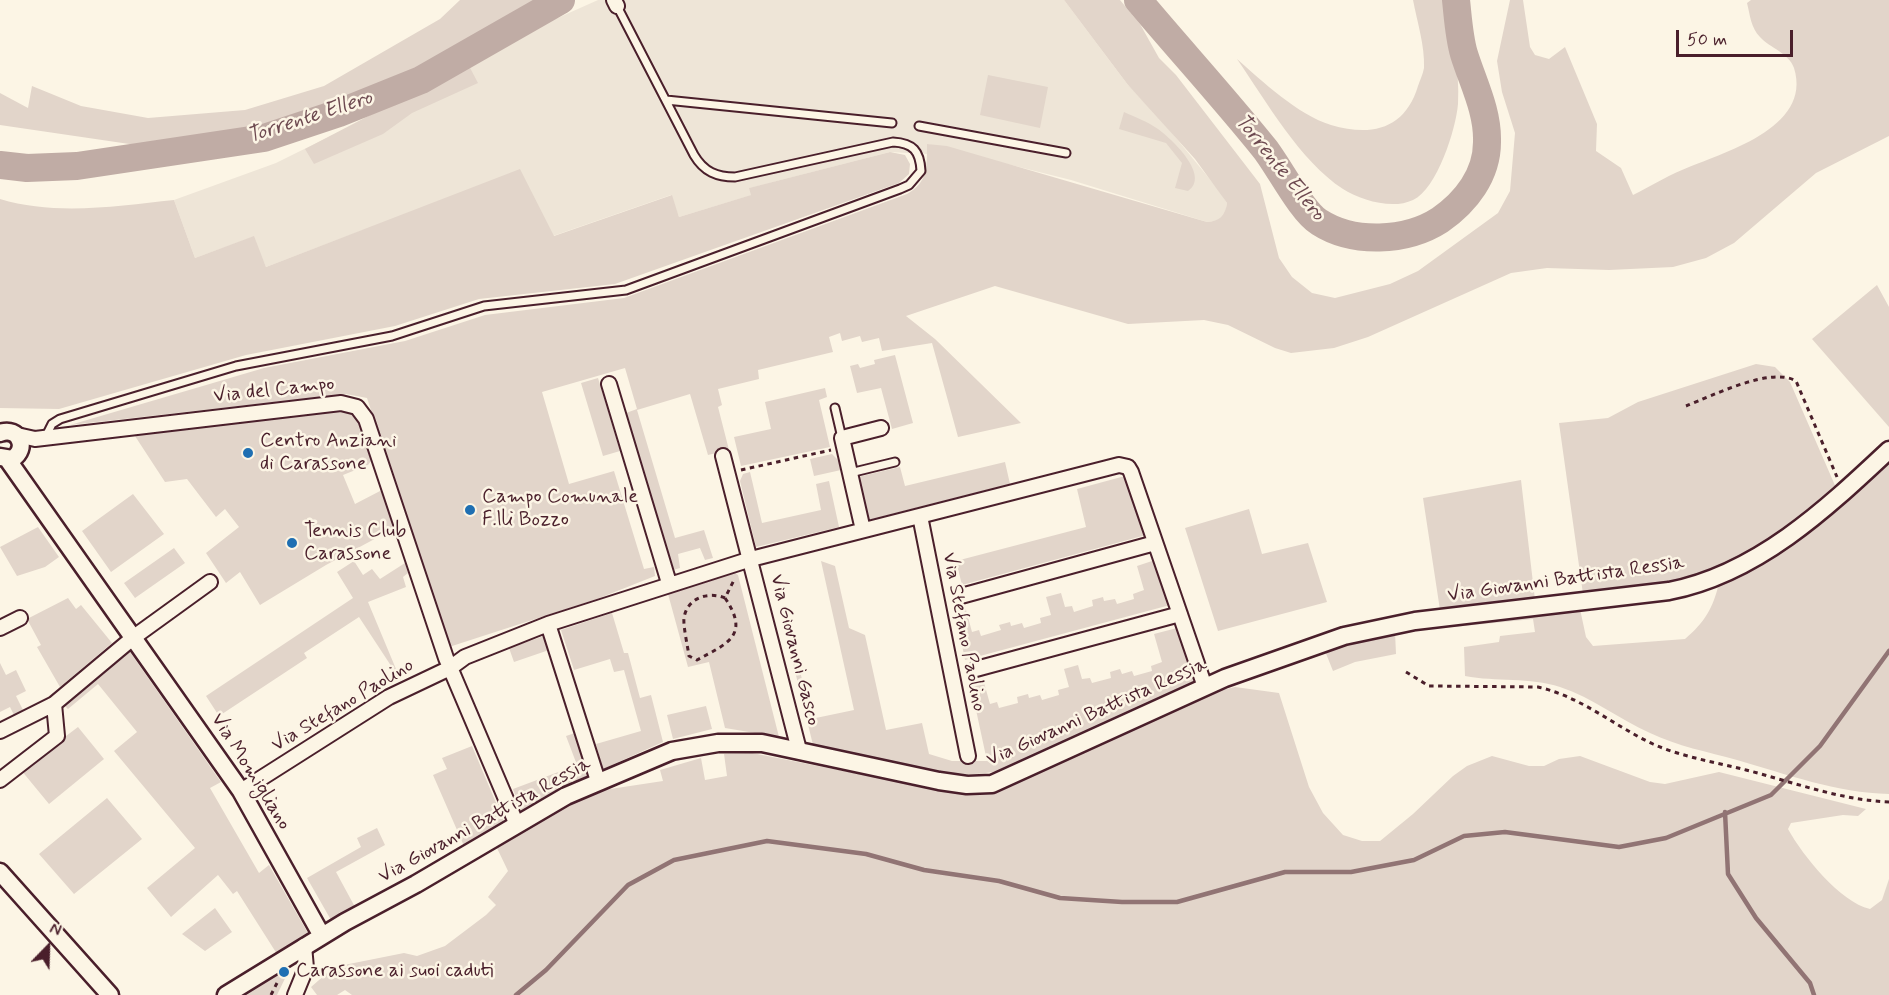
<!DOCTYPE html>
<html>
<head>
<meta charset="utf-8">
<style>
	body { margin:0 }
	#map { position:relative; width:1889px; height:995px; overflow:hidden; background:#fcf5e5; font-family:Mynerve,sans-serif }
	canvas { display:block }
	.north { position:absolute; left:18px; top:917px; width:60px; height:60px; -webkit-text-stroke:4px #fcf5e5; paint-order:stroke; rotate:23deg; font-size:16px; font-weight:700; line-height:24px; text-align:center; color:#4a1f2b }
	.north::after { content:''; display:block; margin:auto; width:21px; height:27px; background:#4a1f2b; clip-path:polygon(50% 0,100% 100%,50% 72%,0 100%) }
	.scale { position:absolute; left:1676px; top:30px; width:117px; height:27px; box-sizing:border-box; border:3px solid #4a1f2b; border-top:0; padding-left:8px; font-size:18px; line-height:21px; white-space:nowrap; color:#4a1f2b; -webkit-text-stroke:4px #fcf5e5; paint-order:stroke }
</style>
</head>
<body>
<div id="map">
<canvas width="1889" height="995"></canvas>
<div class="north">N</div>
<div class="scale">50 m</div>
</div>
<script>
const ctx = document.querySelector('canvas').getContext('2d');
ctx.lineJoin = 'round';
function fill(path, color) { ctx.fillStyle = color; ctx.fill(path, 'evenodd'); }
function stroke(path, color, width, dash) { ctx.strokeStyle = color; ctx.lineWidth = width; ctx.lineCap = dash ? 'butt' : 'round'; ctx.setLineDash(dash || []); ctx.stroke(path); }
function label(font, color, halo, rows, align = 'center') {
  ctx.font = font + ' Mynerve,sans-serif'; ctx.lineWidth = 5; ctx.setLineDash([]); ctx.textBaseline = 'middle'; ctx.strokeStyle = halo; ctx.fillStyle = color; for (const [text, x, y, turn = 0] of rows) {
    ctx.save(); ctx.translate(x, y); ctx.rotate((+turn || 0) * Math.PI / 180); ctx.textAlign = isNaN(turn) ? turn : align; if (halo) ctx.strokeText(text, 0, 0); ctx.fillText(text, 0, 0); ctx.restore();
  }
}
fill(new Path2D(`
	M598 0H1064L1128 85 1163 122 1217 188 1227 203 1225 214 1217 221 1207 222 1071 180 927 144V154L890 152 750 188 752 195 679 217 671 195 553 236 363 230 266 267 253 237 195 258 174 200 276 163 403 100 524 33Z`), '#eee5d7');
fill(new Path2D(`
	M460 0H546L419 72 333 107 261 131 143 146 0 125V93L28 108 32 86 81 106 148 118 245 110 324 86 440 19Z
	M1064 0H1120L1140 24 1159 58 1176 75 1260 184 1279 258 1292 277 1312 293 1335 298 1390 284 1418 271 1498 213 1510 191 1515 133 1502 92 1497 61 1510 0H1523L1530 47 1535 55 1549 59 1565 47 1597 124 1596 151 1621 168 1633 195C1649 187 1665 177 1682 170 1721 153 1813 129 1794 68 1789 53 1770 48 1760 37 1751 28 1750 15 1747 3L1751 0H1889V136L1816 173 1734 243 1706 258 1673 267 1609 270 1547 268 1511 273 1368 337 1334 348 1291 353 1275 348 1228 325 1204 320 1128 324 995 286 906 316 935 339 1021 423 958 437 932 343 882 351 879 338 862 342 860 336 842 341 840 333 829 337 833 352 758 370 759 379 718 389 722 405 718 407 729 450 708 455 690 394 637 410 675 538 704 530 713 558 705 560 700 548 678 554 680 568 673 570 626 413 637 409 625 368 542 392 569 484 614 471 644 569 654 567 655 576 597 599 449 647 367 398 346 394 70 425 264 368 405 341 485 315 624 298 907 194C928 183 927 165 927 144L947 146 1207 222C1220 221 1225 216 1227 203L1195 159 1128 85Z
	M1413 0H1444C1452 33 1460 70 1458 104 1456 129 1437 189 1413 200 1392 210 1361 200 1343 189 1300 161 1266 101 1237 59 1262 81 1298 115 1331 125 1372 137 1405 129 1418 86 1420 80 1423 74 1424 68 1425 46 1417 21 1413 0Z
	M468 64 478 83 412 113 383 134 314 164 305 149Z
	M988 75 1048 87 1040 128 980 115Z
	M1124 112C1135 117 1148 122 1158 129 1172 139 1211 176 1188 191L1175 188 1182 163 1166 143 1119 129Z
	M890 152 905 155 910 164 909 174 899 183 615 284 479 299 395 326 246 355 59 409 0 408V199C56 216 118 206 174 200L195 258 254 236 266 267 520 169 554 236 672 195 679 217 751 195 749 188Z
	M1877 285 1889 307V427L1812 339Z
	M895 355 913 423 892 429 881 388 857 393 850 366 858 364 860 368 875 364 874 360Z
	M1756 364 1775 367 1790 382 1837 490C1789 527 1739 566 1679 582 1648 589 1614 590 1583 594L1559 423 1608 418 1638 402Z
	M598 378 620 451 603 456 581 383Z
	M825 388 827 397 819 400 830 447 741 466 734 437 771 429 765 402Z
	M344 409 356 415 371 461 368 465 343 475 355 504 382 490 397 527 326 565 260 605 240 572 226 583 206 553 239 527 225 509 216 517 187 479 165 482 133 433Z
	M832 454 839 461 841 470 814 476 810 459Z
	M1889 459V794C1837 793 1786 774 1737 760 1708 752 1677 746 1650 733 1619 719 1593 698 1560 687 1530 677 1496 682 1465 676L1464 647 1499 642 1500 636 1535 632 1533 619 1454 627 1453 623 1580 609 1586 637 1593 646 1685 639C1705 622 1713 608 1719 583L1823 520Z
	M1005 462 1010 484 868 520 858 477 900 467 905 486Z
	M750 472 762 523 821 510 816 484 829 481 839 527 756 547 740 481 743 474Z
	M1125 476 1146 535 962 585 956 561 1086 527 1077 489Z
	M1521 480 1535 600 1440 610 1423 498Z
	M133 494 164 534 111 572 82 531Z
	M1249 509 1262 554 1308 543 1327 602 1218 631 1185 528Z
	M38 527 59 557 45 567 17 576 0 547Z
	M174 548 185 563 135 598 124 583Z
	M1155 560 1170 605 965 660 955 609 965 606 972 632 979 630 981 636 1001 630 999 625 1010 622 1011 626 1022 623 1024 628 1041 623 1040 618 1051 615 1046 597 1061 593 1065 607 1072 606 1074 612 1093 606 1092 600 1103 597 1104 601 1115 599 1117 604 1134 599 1133 594 1144 590 1137 566Z
	M354 561 363 575 372 569 380 579 405 563 408 573 403 577 406 587 368 602 401 681 359 617 304 653 307 658 219 716 206 696 353 598 337 572Z
	M821 561 835 566 849 628 865 635 886 730 922 723 929 754 952 761H987L970 682 983 679 990 704 997 702 999 708 1018 703 1017 697 1028 694 1029 698 1040 695 1042 700 1059 695 1058 690 1069 687 1064 669 1078 665 1082 679 1090 678 1092 683 1111 678 1110 672 1120 669 1122 674 1132 671 1134 676 1152 671 1151 666 1162 662 1154 634 1177 628 1194 681 1006 768C961 787 863 756 813 745L793 663 798 662 811 719 854 710Z
	M735 573 738 575 779 737 725 728 709 662 688 667 668 594Z
	M68 598 76 609 81 605 112 643 60 687 37 647 41 645 27 619Z
	M612 613 624 653H628L640 698 651 695 663 742 603 769 596 744 641 731 624 670 614 672 610 659 574 670 561 630Z
	M1395 632 1396 654 1355 662 1333 671 1325 651Z
	M544 636 549 650 514 662 509 648Z
	M130 652 221 782 210 788 259 873 269 865 309 935 277 954 237 891 233 894 218 875 171 917 147 888 195 848 114 751 137 732 98 684 68 709 65 706Z
	M0 663 6 675 16 670 26 691 16 696 25 714 16 719 10 707 0 712Z
	M1235 687 1279 693 1309 787 1323 813 1343 835 1362 841H1380L1413 814 1453 776 1467 766 1492 756 1529 766H1544L1559 759 1580 756 1650 782 1665 784 1719 772 1866 809 1858 816 1843 815 1791 823 1788 829C1803 856 1840 902 1870 909L1882 900 1889 879V995H352L345 990 337 995H317L311 987 334 967 404 953 417 956 445 946 486 915 496 905 488 897 508 871 496 846 570 801 597 791 663 781 660 770 701 758 705 780 727 776 724 754 752 753 951 792 983 794 1006 786 1218 691Z
	M706 706 712 729 673 739 667 715Z
	M78 727 104 759 49 804 21 770Z
	M575 733 588 775 522 813 513 789 577 765 566 736Z
	M472 746 505 824 464 846 433 775 447 769 442 758Z
	M107 798 142 839 74 894 39 854Z
	M377 828 385 845 336 872 355 907 331 920 307 878 361 847 357 838Z
	M215 908 232 932 205 951 182 934Z
	M292 964 277 995H242Z`), '#e2d5ca');
stroke(new Path2D(`
	M1725 812 1728 874 1756 918 1810 983 1814 995
	M516 995 546 970 628 885 674 860 767 841 866 854 924 870 999 881 1060 898 1122 902H1177L1285 872H1351L1414 860 1464 836 1505 832 1619 847 1666 838 1771 795 1820 746 1889 651`), '#917474', 4.5);
stroke(new Path2D(`
	M1138 0C1180 50 1224 98 1265 149 1279 167 1302 212 1319 222 1353 244 1406 242 1440 220 1466 202 1487 175 1487 142 1488 111 1473 83 1464 54 1459 37 1458 18 1456 0
	M0 165 27 168 77 166 264 138 339 113 421 80 561 0`), '#c0aca5', 28);
const service = new Path2D(`
	M666 100 892 123
	M919 126 1066 153
	M835 408 842 438
	M45 438 52 424 60 419 236 366 392 336 484 306 626 290 900 189 909 185 921 171C920 151 913 143 893 142L735 177C717 177 704 172 694 155L617 6
	M850 473 895 462`);
const minor = new Path2D(`
	M614 0 617 6
	M609 384 669 583
	M17 435 35 439 341 403 357 407 366 419 446 658 517 825
	M723 456 799 750
	M920 516 968 756
	M863 530 842 438 881 428
	M961 596 1155 543
	M548 624 598 781
	M0 628 20 618
	M976 669 1180 614
	M0 731 54 704 134 637 210 582
	M0 780 57 736 54 704
	M241 791 389 697 450 668 465 657 548 624 751 559 1119 465 1128 467 1131 472 1205 687
	M295 995 306 968 304 946`);
const tertiary = new Path2D(`
	M0 433C19 426 29 449 12 459L0 457
	M8 460 241 791 322 936
	M0 872 110 995
	M226 995 345 922 416 884 566 796 672 751 718 743H762L939 781 967 785 992 784 1225 678 1344 636 1415 621 1669 591C1757 574 1826 509 1889 450`);
stroke(service, '#4a1f2b', 11);
stroke(minor, '#4a1f2b', 18);
stroke(tertiary, '#4a1f2b', 21);
stroke(new Path2D(`
	M1686 406C1712 396 1771 366 1796 381L1837 477
	M741 470 831 450
	M725 598C751 636 726 644 697 660L689 656C688 648 683 626 684 618 687 598 708 591 725 598L735 578
	M1406 672 1429 686 1538 687C1582 697 1614 726 1653 744 1682 757 1715 762 1746 770 1793 782 1840 800 1889 802
	M271 995 277 983`), '#4a1f2b', 3, [4.5, 4.5]);
stroke(service, '#fcf5e5', 7);
stroke(minor, '#fcf5e5', 14);
stroke(tertiary, '#fcf5e5', 16);
for (const [x, y, r, color] of [
	[248,453,6,"#1f6fb2"],
	[470,510,6,"#1f6fb2"],
	[292,543,6,"#1f6fb2"],
	[284,972,6,"#1f6fb2"]
]) { const dot = new Path2D(); dot.arc(x, y, r, 0, 2 * Math.PI); ctx.fillStyle = color; ctx.fill(dot); stroke(dot, '#fcf5e5', 2); }
label('20px', '#4a1f2b', '#fcf5e5', [
	["Via del Campo",274,391,-6],
	["Via Giovanni Battista Ressia",1566,580,-8],
	["Via Stefano Paolino",963,632,79],
	["Via Giovanni Gasco",794,650,76],
	["Via Stefano Paolino",343,706,-31],
	["Via Giovanni Battista Ressia",1097,713,-24],
	["Via Momigliano",250,772,58],
	["Via Giovanni Battista Ressia",485,821,-29]
]);
label('20px', '#4a1f2b', '#fcf5e5', [
	["Centro Anziani",260,442],
	["di Carassone",260,465],
	["Campo Comunale",482,498],
	["F.lli Bozzo",482,521],
	["Tennis Club",304,532],
	["Carassone",304,555],
	["Carassone ai suoi caduti",296,972]
], 'left');
label('italic 21px', '#6d4950', '#fcf5e5', [
	["Torrente Ellero",310,118,-18],
	["Torrente Ellero",1279,168,51]
]);
</script>
</body>
</html>
